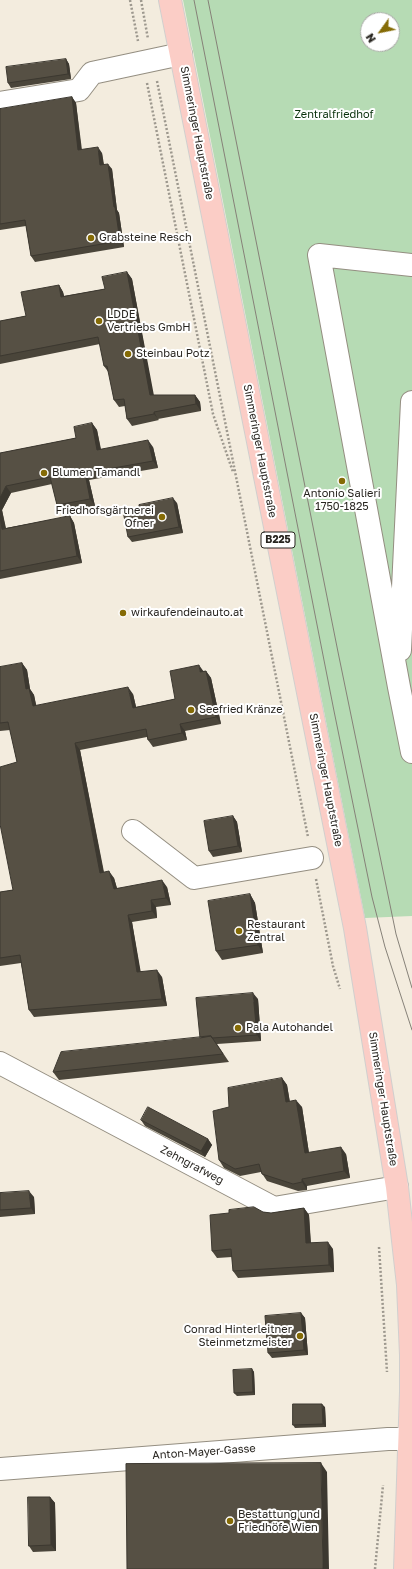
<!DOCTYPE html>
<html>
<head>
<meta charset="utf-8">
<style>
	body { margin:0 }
	#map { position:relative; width:412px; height:1569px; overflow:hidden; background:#f3ecde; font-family:"Golos Text",sans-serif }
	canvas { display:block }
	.north { position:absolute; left:360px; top:12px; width:40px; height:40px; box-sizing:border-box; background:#fff; border:1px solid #a9a8a6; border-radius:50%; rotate:237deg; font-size:11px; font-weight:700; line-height:16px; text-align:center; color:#282520 }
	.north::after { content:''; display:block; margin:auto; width:14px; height:18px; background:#856b06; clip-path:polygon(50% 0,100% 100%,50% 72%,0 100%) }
</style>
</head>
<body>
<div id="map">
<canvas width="412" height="1569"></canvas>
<div class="north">N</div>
</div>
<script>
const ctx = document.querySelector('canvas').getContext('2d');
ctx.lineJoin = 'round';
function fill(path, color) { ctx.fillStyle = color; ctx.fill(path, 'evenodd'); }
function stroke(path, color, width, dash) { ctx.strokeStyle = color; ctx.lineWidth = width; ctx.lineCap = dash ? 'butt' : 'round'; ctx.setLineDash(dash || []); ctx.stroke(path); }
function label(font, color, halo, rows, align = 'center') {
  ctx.font = font + ' "Golos Text",sans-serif'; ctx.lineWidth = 4; ctx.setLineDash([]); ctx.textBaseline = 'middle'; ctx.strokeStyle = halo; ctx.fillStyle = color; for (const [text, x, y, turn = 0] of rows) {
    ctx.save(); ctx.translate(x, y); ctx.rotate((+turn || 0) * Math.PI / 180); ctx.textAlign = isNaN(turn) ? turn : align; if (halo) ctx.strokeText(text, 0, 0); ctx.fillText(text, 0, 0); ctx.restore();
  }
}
fill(new Path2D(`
	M183 0H412V916L365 918ZM368 20H392V44H368Z`), '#b6dbb4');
const minor = new Path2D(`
	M0 103 79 90 92 73 181 54
	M412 265 319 255 399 687 412 752
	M400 650 412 402
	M133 831 194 878 312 858
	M0 1063 274 1208 397 1187
	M0 1469 388 1439H409`);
const major = new Path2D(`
	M170 0 355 928 397 1187 408 1285 411 1355V1392L405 1569`);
stroke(minor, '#948e81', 24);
stroke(major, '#d0cfce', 24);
stroke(new Path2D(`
	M130 0 138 41
	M141 0 148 39
	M157 81 308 837
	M147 83 213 414 233 472
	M316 879 333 966 340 989
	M379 1247 387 1372
	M375 1569 383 1485`), '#9d988e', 2.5, [2, 2]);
stroke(minor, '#fff', 22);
stroke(major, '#fbcdc6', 22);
stroke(new Path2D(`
	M194 0 334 711 372 897 385 947 412 1030
	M208 0 338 652 396 934 412 988`), '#868178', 1);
fill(new Path2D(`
	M66 59 69 64 71 79 11 88 8 83Z
	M72 97 76 103 82 150 102 153 104 164 112 169 117 210 119 213 124 247 35 262 31 256 26 226 0 230V109Z
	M127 272 132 279 153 395H195L200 402 201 411 158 419 159 420 132 426 127 419 125 406 119 407 114 400 109 373 104 366 100 344 0 364V321L26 316 59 285 63 292 64 296 105 289Z
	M92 423 97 430 101 449 153 447 158 468 89 480 95 506 62 512 57 505 52 484 11 493 2 510 6 528 70 516 74 523 82 563 0 579V453L76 438Z
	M177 503 183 533 132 542 128 537 139 508Z
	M22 663 27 670 30 689 34 695 36 706 133 694 136 707 175 699 203 671H206L211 678 221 724 185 731 187 740 153 747 148 740 147 737 80 750 104 872 114 878 117 888 167 887 171 905 156 907 157 918 132 922 140 971 162 977 167 1006 34 1017 29 1010 21 963 0 966V892L13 890 17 762 10 730 0 731V667Z
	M233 816 237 822 242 852 213 857 209 851Z
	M250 894 255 903 263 953 222 960 216 951Z
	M258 999 261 1041 217 1044 229 1062 59 1080 53 1072 200 1038Z
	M282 1078 287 1085 290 1102 302 1107 309 1153 346 1154 350 1178 307 1186V1190L298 1191 267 1181 261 1172 240 1176 224 1168 219 1160 229 1107Z
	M141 1120 208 1139 212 1145 205 1157 145 1126Z
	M0 1193 34 1197 35 1214 0 1217Z
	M304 1208 309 1215 311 1243 333 1249 334 1272 238 1278 233 1271 232 1257 217 1258 212 1251 263 1212 271 1213Z
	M301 1313 305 1318 308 1355 272 1358 268 1353Z
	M252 1369 254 1372 255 1395 237 1396 234 1393Z
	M325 1407 326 1427 295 1428 293 1425Z
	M50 1497 55 1503 56 1551 33 1552 29 1546Z`), '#4a453a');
fill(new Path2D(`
	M66 59 69 64 71 79 68 74Z
	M72 97 76 103 82 156 78 150Z
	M98 147 102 153 104 170 100 165Z
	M108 164 112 169 117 210 119 213 124 247 120 241 114 207Z
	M127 272 132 279 155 401 150 395Z
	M59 285 63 292 66 304 61 297Z
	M195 395 200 402 201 411 196 404Z
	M154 412 158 419 159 420 154 414Z
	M92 423 97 430 102 457 97 450Z
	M148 440 153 447 158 468 153 461Z
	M85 473 89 480 95 506 90 499Z
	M6 486 11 493 2 510 7 536 2 529 0 517V498Z
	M173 498 177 503 183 533 179 527Z
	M70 516 74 523 82 563 77 556Z
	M22 663 27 670 30 689 34 695 38 713 33 706 26 689Z
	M199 665 204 672H200Z
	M206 671 211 678 221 724 216 717Z
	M128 687 133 694 138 715 133 708Z
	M180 724 185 731 187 740 182 733Z
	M75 743 80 750 105 880 100 873Z
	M233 816 237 822 242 852 238 846Z
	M109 871 114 878 119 896 114 889Z
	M162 880 167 887 171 905 166 898Z
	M250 894 255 903 263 953 258 945Z
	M151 900 156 907 157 918 152 911Z
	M128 915 132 922 142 979 137 972Z
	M157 970 162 977 167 1006 162 999Z
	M253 993 258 999 261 1041 257 1035Z
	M282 1078 287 1085 291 1110 286 1102Z
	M296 1100 302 1107 310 1160 305 1153Z
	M208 1139 212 1145 205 1157 201 1151Z
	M341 1147 346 1154 350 1178 344 1171Z
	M302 1179 307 1186V1190L302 1182Z
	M29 1191 34 1197 35 1214 31 1208Z
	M304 1208 309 1215 311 1250 306 1243Z
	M328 1242 333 1249 334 1272 329 1265Z
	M301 1313 305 1318 308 1355 304 1350Z
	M252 1369 254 1372 255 1395 253 1392Z
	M322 1404 325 1407 326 1427 323 1424Z
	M321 1463 327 1472 329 1569H323Z
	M50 1497 55 1503 56 1551 51 1545Z`), '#3c3830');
const building = new Path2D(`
	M66 59 68 74 8 83 6 67Z
	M72 97 78 150 98 147 100 165 108 164 114 207H115L120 241 31 256 25 220 0 224V109Z
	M127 272 150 395H195L196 404 154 412V414L127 419 124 399 114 400 107 366H104L98 337 0 356V321L26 316 21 292 59 285 61 297 105 289 102 277Z
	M92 423 97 450 148 440 153 461 85 473 90 499 57 505 50 477 6 486 0 498V453L76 438 74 427Z
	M173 498 179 527 128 537 123 511 139 508V505Z
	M70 516 77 556 0 571V517L2 529Z
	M22 663 26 689 29 688 33 706 128 687 133 708 175 699 170 671 199 665 200 672 206 671 216 717 180 724 182 733 148 740 146 729 75 743 100 873 109 871 114 889 162 880 166 898 151 900 152 911 128 915 137 972 157 970 162 999 29 1010 20 955 0 958V892L13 890 0 824V767L17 762 8 722 0 723V667Z
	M233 816 238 846 209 851 204 821Z
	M250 894 258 945 216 951 208 901Z
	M253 993 257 1035 212 1038 211 1036 200 1038 196 998Z
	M211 1036 223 1054 53 1072 61 1052Z
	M282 1078 286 1102 296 1100 305 1153 341 1147 344 1171 302 1179V1182L293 1184 262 1174 259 1164 235 1169 219 1160 213 1111 229 1107 228 1088Z
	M148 1107 208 1139 201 1151 141 1120Z
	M29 1191 31 1208 0 1210V1193Z
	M254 1207 263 1212 271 1213 304 1208 306 1243 328 1242 329 1265 233 1271 231 1249 212 1251 210 1215 229 1213V1210Z
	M301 1313 304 1350 268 1353 265 1316Z
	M252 1369 253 1392 234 1393 233 1370Z
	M293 1404H322L323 1424 293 1425Z
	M321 1463 323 1569H127L126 1464Z
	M28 1497H50L51 1545 29 1546Z`);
fill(building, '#565044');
stroke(building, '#3c3830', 1);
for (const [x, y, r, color] of [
	[91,238,4,"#856b06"],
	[99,321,4,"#856b06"],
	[128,354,4,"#856b06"],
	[44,473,4,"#856b06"],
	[342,481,4,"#856b06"],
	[162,517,4,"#856b06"],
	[123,613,4,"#856b06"],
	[191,710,4,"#856b06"],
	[239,931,4,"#856b06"],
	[238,1028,4,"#856b06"],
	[300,1336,4,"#856b06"],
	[230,1521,4,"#856b06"]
]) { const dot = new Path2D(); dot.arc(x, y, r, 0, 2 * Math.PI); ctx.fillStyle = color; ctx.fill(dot); stroke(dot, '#fff', 1.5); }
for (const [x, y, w] of [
	[278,540,34]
]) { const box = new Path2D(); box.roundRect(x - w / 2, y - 8, w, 16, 3); ctx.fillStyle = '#fff'; ctx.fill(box); stroke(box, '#282520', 1); }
label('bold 10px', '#282520', null, [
	["B225",278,540]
]);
label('11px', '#0b320d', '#fff', [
	["Zentralfriedhof",334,115]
]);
label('11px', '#282520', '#fff', [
	["Simmeringer Hauptstraße",197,133,79],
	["Simmeringer Hauptstraße",260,451,79],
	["Simmeringer Hauptstraße",326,780,79],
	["Simmeringer Hauptstraße",383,1099,81],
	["Zehngrafweg",192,1165,28],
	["Anton-Mayer-Gasse",204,1452,-4]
]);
label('11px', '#282520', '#fff', [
	["Grabsteine Resch",99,238],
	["LDDE",107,315],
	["Vertriebs GmbH",107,328],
	["Steinbau Potz",136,354],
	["Blumen Tamandl",52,473],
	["Antonio Salieri",342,494,"center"],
	["1750-1825",342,507,"center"],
	["Friedhofsgärtnerei",154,511,"right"],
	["Ofner",154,524,"right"],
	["wirkaufendeinauto.at",131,613],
	["Seefried Kränze",199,710],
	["Restaurant",247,925],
	["Zentral",247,938],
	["Pala Autohandel",246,1028],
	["Conrad Hinterleitner",292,1330,"right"],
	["Steinmetzmeister",292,1343,"right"],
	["Bestattung und",238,1515],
	["Friedhöfe Wien",238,1528]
], 'left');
</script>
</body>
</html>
